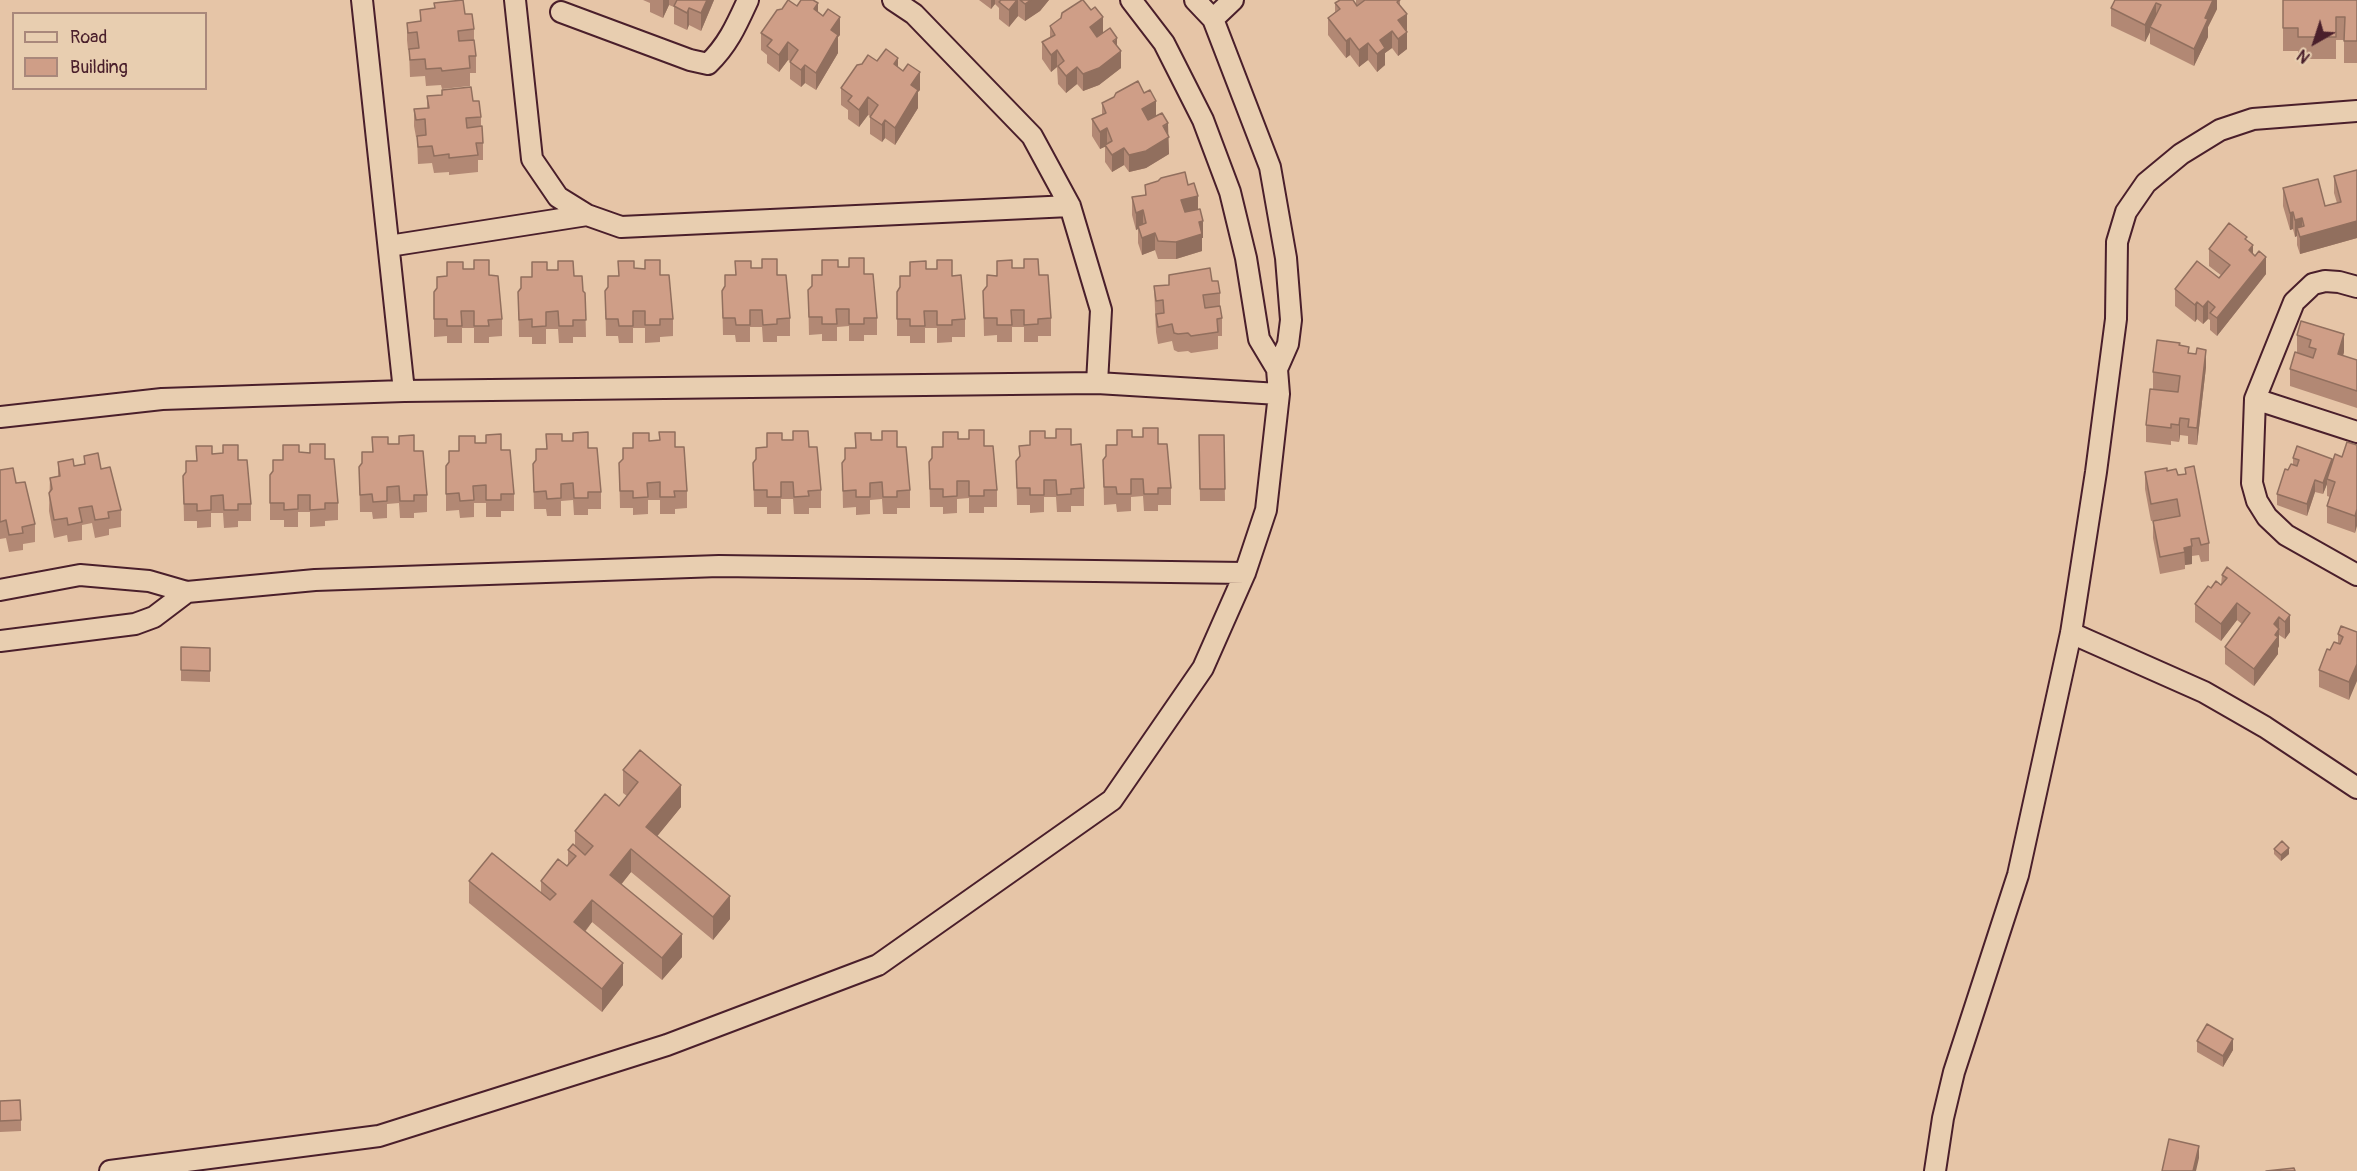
<!DOCTYPE html>
<html>
<head>
<meta charset="utf-8">
<style>
	body { margin:0 }
	#map { position:relative; width:2357px; height:1171px; overflow:hidden; background:#e6c5a7; font-family:Pangolin,sans-serif }
	canvas { display:block }
	.legend { position:absolute; left:12px; top:12px; width:195px; height:78px; box-sizing:border-box; background:#e8ceb0; border:2px solid #a9887b; margin:0; padding:8px 10px; list-style:none; font-size:18px; color:#4a1f2b }
	.legend li { display:flex; align-items:center; gap:12px; height:30px }
	.legend b { width:30px; border:2px solid #a9887b }
	.north { position:absolute; left:2285px; top:12px; width:60px; height:60px; -webkit-text-stroke:4px #e8ceb0; paint-order:stroke; rotate:219deg; font-size:16px; font-weight:700; line-height:24px; text-align:center; color:#4a1f2b }
	.north::after { content:''; display:block; margin:auto; width:21px; height:27px; background:#4a1f2b; clip-path:polygon(50% 0,100% 100%,50% 72%,0 100%) }
</style>
</head>
<body>
<div id="map">
<canvas width="2357" height="1171"></canvas>
<ul class="legend">
<li><b style="height:8px;background:#e8ceb0"></b>Road</li>
<li><b style="height:16px;background:#cf9e87"></b>Building</li>
</ul>
<div class="north">N</div>
</div>
<script>
const ctx = document.querySelector('canvas').getContext('2d');
ctx.lineJoin = 'round';
function stroke(path, color, width, dash) { ctx.strokeStyle = color; ctx.lineWidth = width; ctx.lineCap = dash ? 'butt' : 'round'; ctx.setLineDash(dash || []); ctx.stroke(path); }
function fill(path, color) { ctx.fillStyle = color; ctx.fill(path, 'evenodd'); }
const street = new Path2D(`
	M362 0 404 391
	M515 0 532 159 558 197 587 215 621 227 1070 206
	M893 0 914 14 1032 136 1070 206 1101 310 1097 383
	M1131 0 1164 43 1203 120 1230 192 1246 258 1259 339 1277 369
	M561 12 690 60 708 64C728 45 737 24 748 0
	M1213 19 1233 0
	M389 246 587 215
	M2357 287 2339 282 2325 281 2313 284 2294 302 2255 399 2252 483 2257 501 2267 517 2286 535 2357 575
	M2255 399 2357 432
	M0 417 162 399 404 391 1097 383 1279 394
	M0 590 80 575 149 581 187 592 315 580 719 566 1245 573
	M2071 633 2204 692 2265 727 2357 788
	M0 641 135 624 154 617 187 592
	M110 1171 379 1136 667 1045 878 965 1112 800 1203 668 1245 573 1266 510 1279 394 1277 369 1288 344 1291 320 1286 258 1270 167 1213 19 1195 0
	M1935 1171 1943 1118 1954 1072 2018 875 2071 633 2096 472 2116 319 2117 242 2126 212 2146 183 2181 154 2220 130 2253 119 2357 111`);
stroke(street, '#4a1f2b', 24);
stroke(street, '#e8ceb0', 20);
fill(new Path2D(`
	M643 0H714L701 31 689 25 687 30 674 24V7L669 5 663 18 650 12V3Z
	M979 0H1049L1040 11 1025 21 1018 16 1009 27 999 19V8L995 4 991 9Z
	M1356 0H1400V6L1407 31V49L1398 56 1392 48 1385 53V65L1377 72 1368 60 1359 67 1350 55 1346 58 1328 35V18L1335 12V3L1356 4Z
	M2115 0H2217V9L2208 27V37L2194 66 2150 44V32L2145 42 2111 26V8Z
	M2283 0H2357V63H2344V40H2336V59H2298V51H2283Z
	M434 3 465 14 474 29V40L476 56V73H470V86L442 89 441 85 426 86 425 76 410 77 409 50H408L407 40V23L420 21V10L434 8Z
	M797 6 818 12 840 35 838 37V53L816 90 805 83 801 87 790 79V61L788 60 779 72 767 63V55L761 50V33Z
	M1050 26 1103 33 1117 46 1121 68 1099 85 1083 91 1077 84 1066 93 1058 84 1057 67 1051 72 1042 59V42L1050 38Z
	M898 67 920 90 918 92V108L895 145 885 138 882 142 870 134V116L868 115 859 127 848 119V110L841 105V88Z
	M442 90 473 101 481 117V126L483 143V160H478V172L449 175V172L434 173 432 163 418 164 417 137H416L414 126V109L427 108V96L442 95Z
	M1144 93 1156 116 1168 135 1169 154 1146 168 1129 172 1124 165 1112 172 1105 162V146L1100 149 1092 136V119L1102 115V103Z
	M2334 176 2357 238 2300 254 2297 245V236L2295 237 2293 229 2290 230 2283 206V188L2325 206 2337 203 2334 193Z
	M1145 185H1188L1198 209 1203 238H1202V251L1176 259H1158L1155 250 1142 255 1138 243V229L1136 230 1132 215V197L1145 195Z
	M2247 241 2253 254 2266 274 2217 336 2210 330V320L2208 319 2203 324 2197 319 2195 322 2175 306V289L2219 278 2222 276 2209 266V249Z
	M838 267 864 274 877 318V335H864V341H849V326L837 327V341H822V334L809 335 808 290 822 275Z
	M751 268 777 275 790 318V336H777V342H763L762 327H750V342H736L735 335H723L722 291 736 275Z
	M1012 268 1039 275 1051 318V336H1038V342H1024V327H1012V342H997V335L984 336 983 291 997 276Z
	M463 269 489 275 502 319V336L489 337V343H474V328H462V343H447V336L434 337V292L447 276Z
	M926 269 952 276 965 319V337H952V342L937 343V328H925V343H910V336H897V292L910 276Z
	M547 270 574 276 583 291 585 293 586 337H573V343H559L558 329H546V344H532V337H519L518 292 532 277Z
	M660 275 673 319V336L660 337V342L645 343V328H633V343H619L618 336H606L605 291 619 276Z
	M1212 281 1220 293V306L1222 318V336H1218V349L1191 353 1188 351 1178 352 1174 350 1172 341 1158 344 1156 332 1154 286 1169 285Z
	M2297 335 2344 352 2343 356 2357 360V408L2290 386V369L2297 352Z
	M2180 345 2206 367 2197 445 2188 444V436L2180 435 2179 442 2171 441V445L2146 442V425L2153 389V372Z
	M855 433 871 440 897 447 910 490V508H897V514H883L882 499 870 500V514L856 515V507L843 508 842 463 855 448Z
	M1199 435H1224L1225 501H1200Z
	M1132 437 1158 444 1171 488V505H1158V511H1144L1143 496 1131 497V511L1117 512 1116 504 1104 505 1103 460 1117 445Z
	M1045 438 1071 445 1084 488V506H1071V512H1057L1056 497H1044V512L1030 513V505H1017L1016 461Z
	M958 439 984 446 997 490V507H984V513H969V498L957 499V513L943 514V507H930L929 462 943 447Z
	M782 440 809 447 821 490V508H809V514H794L793 499H781V514H767V507H754L753 463 767 447Z
	M562 441 588 448 601 492V509H588V515H574L573 500 561 501V516H547L546 509H534L533 464 547 449Z
	M649 441 675 447 687 491V508L675 509V514H660V500H648V514L633 515V508H620L619 463 633 448Z
	M475 443 501 450 514 494V511H501V517H486V503H474V517L460 518 459 510 446 511V466L459 451Z
	M388 444 414 451 427 495V512L414 513V518H400L399 503 387 504V518L373 519 372 512H360L359 467 373 452Z
	M2357 445 2355 533 2327 523V506L2330 497 2327 496V484L2323 494 2315 492 2307 516 2277 505V494L2288 470 2293 465V458L2332 464Z
	M299 452 325 459 338 503V520L325 521V526L310 527V512H298V527H284V520H270V475L283 460Z
	M212 454 238 460 251 504V521H238V527L224 528 223 513H211V527L197 528V521H184L183 476 196 461Z
	M84 456 101 469 121 510V527L109 529V535L95 538 92 523 82 525V540L68 542 67 535 54 538 49 511 50 478 58 476V462L74 466 84 464Z
	M2185 468 2209 543V561L2201 562 2199 555 2192 556V564L2185 565V569L2160 574 2153 538V521L2177 516 2151 521 2145 489V472L2167 471 2178 475 2185 474Z
	M0 470 16 483 35 524V542L23 544V550L9 552 6 538 0 539Z
	M2222 575 2290 615V632L2285 639 2279 635V646L2278 648V654L2254 686 2225 664V647L2242 624 2237 620 2221 641 2195 622V604L2211 588 2221 585Z
	M2357 632 2349 700 2319 687V670L2330 650 2338 643V634Z
	M181 647 210 648V682L181 681Z
	M623 770 681 807 657 836 730 919 713 940 631 872 621 885 682 957 662 980 592 922 585 932 623 985 602 1012 469 903V881L541 892V881L568 865V850L575 846V831L619 806 627 796 623 793Z
	M2274 849 2289 854 2281 861 2274 854Z
	M2197 1041 2233 1050 2223 1067 2197 1052Z
	M0 1101 21 1120V1131L0 1132Z`), '#b28874');
fill(new Path2D(`
	M663 0H669V5L663 18Z
	M707 0H714L701 31V13Z
	M991 0H995V4L991 9Z
	M1017 0H1018V16L1009 27V10Z
	M1031 0H1049L1040 11 1025 21V4Z
	M2213 0H2217V9L2208 27V37L2194 66V49L2205 18Z
	M818 3V21L814 9Z
	M2156 3V20L2150 27V32L2145 42V25Z
	M689 8V25L687 30V13Z
	M1407 14V31L1398 20Z
	M840 17V35L838 37V53L816 90V73L831 30Z
	M1103 17V34L1090 44V27Z
	M1392 31V48L1385 53V65L1377 72V54L1380 40Z
	M1407 32V49L1398 56V39Z
	M1117 38V54L1121 51V68L1099 85 1083 91V74Z
	M1350 38V55L1346 58V41Z
	M788 42V60L779 72V55Z
	M1368 43V60L1359 67V50Z
	M1057 50V67L1051 72V55Z
	M898 58V76L894 64Z
	M805 65V83L801 87V70Z
	M1077 67V84L1066 93V76Z
	M920 72V90L918 92V108L895 145V128L911 85Z
	M868 97V115L859 127V110Z
	M1156 101V118L1142 126V109Z
	M885 120V138L882 142V125Z
	M1168 123 1169 154 1146 168 1129 172V155Z
	M1107 128V146L1100 149V132Z
	M1124 148V165L1112 172V155Z
	M1198 196V213L1181 217V200Z
	M1143 210V228L1138 226V229L1136 230V213Z
	M2293 212V229L2290 230V213Z
	M2302 218V235L2297 228V236L2295 237V220Z
	M1203 221V238H1202V251L1176 259V242L1199 222Z
	M2357 221V238L2300 254V237Z
	M1155 233V250L1142 255V238Z
	M2253 245V262L2249 250Z
	M2266 257V274L2217 336V318Z
	M2208 301V319L2203 324V307Z
	M2197 302V319L2195 322V305Z
	M2344 334V352L2338 371V354Z
	M2206 350V367L2197 445V428Z
	M2180 418V435L2179 442V425Z
	M2332 459V471L2327 479V484L2323 494V483Z
	M2315 480V492L2307 516V504Z
	M2357 509V526L2355 533V516Z
	M2192 546V564L2185 565 2184 548Z
	M2237 603V620L2221 641V624Z
	M2290 615V632L2285 639V622Z
	M2279 617V646L2278 648V654L2254 686V669L2274 624Z
	M2357 664V681L2349 700V682Z
	M681 785V807L646 850V827Z
	M2289 848V854L2281 861V855Z
	M631 849V872L610 898V875Z
	M730 896V919L713 940V917Z
	M592 900V922L574 945V922Z
	M682 934V957L662 980V958Z
	M623 963V985L602 1012V989Z
	M2233 1039V1050L2223 1067V1056Z
	M2199 1146V1158L2196 1171H2193Z`), '#916f5e');
const building = new Path2D(`
	M463 0 465 14H472L474 29 458 31 459 41 474 40 476 56H469L470 68 442 71 441 68 426 69 425 59 410 60 409 49 419 48 417 32 408 33 407 23 421 21 420 10 435 8 434 3Z
	M677 0H707L701 13 689 8 687 13 674 6Z
	M788 0 797 6 801 0H813L818 3 814 9 823 16 828 9 840 17 831 30 838 35 816 73 805 65 801 70 790 62 798 50 788 42 779 55 767 46 772 40 761 33 777 10 782 9Z
	M1001 0H1017L1009 10 999 2Z
	M1020 0H1031L1025 4Z
	M1082 0H1083L1091 10 1095 7 1103 17 1090 27 1097 37 1110 28 1117 38 1113 41 1121 51 1099 68 1083 74 1077 67 1066 76 1058 66 1064 61 1057 50 1051 55 1042 42 1055 35 1050 26 1061 18 1062 13Z
	M1340 0H1353L1357 6 1365 0H1400L1397 2 1407 14 1398 20 1407 32 1398 39 1392 31 1380 40 1385 48 1377 54 1368 43 1359 50 1350 38 1346 41 1328 18 1340 9 1335 3Z
	M2115 0H2213L2205 18 2208 19 2194 49 2150 27 2161 5 2156 3 2145 25 2111 8Z
	M2283 0H2357V41H2344L2345 17H2336V37H2298V28H2283Z
	M886 49 898 58 894 64 903 71 908 64 920 72 911 85 918 90 895 128 885 120 882 125 870 117 878 105 868 97 859 110 848 101 852 96 841 88 857 65 862 64 868 55 877 61Z
	M1138 81 1144 93 1150 90 1156 101 1142 109 1148 120 1162 113 1168 123 1163 126 1169 137 1146 151 1129 155 1124 148 1112 155 1105 145 1112 141 1107 128 1100 132 1092 119 1106 113 1102 103 1114 97 1116 93Z
	M471 87 473 101H479L481 117 466 118 467 128 482 126 483 143H476L478 155 449 158V154L434 156 432 146 418 147 417 136 426 135 425 119 416 120 414 109 429 108 427 96 442 95V90Z
	M2357 170V221L2300 237 2297 228 2304 226 2302 218 2295 220 2293 212 2290 213 2283 188 2318 179 2325 206 2341 202 2334 176Z
	M1185 172 1188 185 1194 183 1198 196 1181 200 1185 212 1200 209 1203 221 1199 222 1202 234 1176 242 1158 241 1155 233 1142 238 1138 226 1146 223 1143 210 1136 213 1132 197 1146 195 1145 185 1158 181 1161 178Z
	M2229 223 2247 237 2245 239 2253 245 2249 250 2255 256 2259 251 2266 257 2217 318 2210 313 2215 307 2208 301 2203 307 2197 302 2195 305 2175 289 2197 261 2219 278 2230 265 2209 249Z
	M849 258H864V274H873L877 318H864V324H849V309H836L837 324H822V317H809L808 290 812 286V275H822V260H838V267H849Z
	M762 259H777V275H786L790 318 777 319V324L763 325 762 310H750V325H736L735 318H723L722 291 725 286V275H736L735 261H751V268H762Z
	M1024 259H1038L1039 275H1048L1051 318 1038 319V324L1024 325V310H1011L1012 325H997V318H984L983 291 987 286V275L997 276V261L1012 260V268H1024Z
	M474 260H489V275L498 276 502 319 488 320 489 326H474V311H461L462 326H447V319H434V292L437 288V277L447 276V262H463V269H474Z
	M645 260H660V275H669L673 319H660V325H645V311H633V326H619L618 319H606L605 291 608 287V276H619L618 261H634V268L645 269Z
	M937 260H952V276L961 275 965 319 952 320V325H937V311H924L925 326H910V319H897V292L900 287V276H910V262L926 261V269H937Z
	M558 261H573L574 276H582L583 291 585 293 586 320H573V326H559L558 311 546 312V326L532 327V319L519 320 518 292 521 288V277H532V262H547V270H558Z
	M1210 268 1212 281H1218L1220 293 1203 295 1205 308 1220 306 1222 318 1217 319 1218 332 1191 336 1188 333 1178 334 1174 333 1172 324 1158 327 1156 314 1164 313 1163 300 1156 301 1154 286 1169 285V275Z
	M2301 321 2344 334 2338 354 2357 360V391L2290 369 2295 352 2313 358 2316 349 2309 347 2311 340 2297 335Z
	M2157 340 2180 343 2179 345 2189 347 2188 353 2196 354 2197 348 2206 350 2197 428 2188 427 2189 419 2180 418 2179 425 2171 424V428L2146 425 2150 389 2178 392 2180 376 2153 372Z
	M1143 428H1158V444H1167L1171 488H1158V494H1144L1143 479H1131V494H1117L1116 487H1104L1103 460 1106 456V445H1117V430H1132V437H1143Z
	M1056 429H1071V445L1081 444 1084 488 1071 489V494L1057 495 1056 480H1044V495H1030V488H1017L1016 461 1020 456 1019 446 1030 445V431H1045V438H1056Z
	M969 430H984V446H993L997 490H984V496H969V481H957V496L943 497V489H930L929 462 932 458V447H943V432H958V439H969Z
	M793 431H808L809 447H817L821 490 808 491 809 496 794 497 793 482H781V497H767V490H754L753 463 756 459V448L767 447V433H782V440H793Z
	M882 431H897V447H906L910 490 897 491V497H883L882 482 870 483V497H856V490L843 491 842 463 845 459V448H856L855 433H871V440H882Z
	M588 432V448H597L601 492H588V498H574L573 483 561 484V498L547 499 546 491 534 492 533 464 536 460V449H547L546 434H562V441H573V433Z
	M659 432H675V447H684L687 491H674L675 497H660V482L647 483 648 497 633 498V491H620L619 463 623 459V448H633V433H649V441L660 440Z
	M501 434V450H510L514 494H501V500H486V485L473 486 474 500 460 501 459 493 446 494V466L449 462V451H459V436H475V443H486V435Z
	M414 435V451H423L427 495H414V501H400L399 486 387 487V501L373 502 372 494 360 495 359 467 362 463V452H373L372 437H388V444H399V436Z
	M1199 435H1224L1225 489H1200Z
	M2347 442 2357 445V509L2355 516 2327 506 2335 482 2327 479 2335 454 2342 457Z
	M310 444H325V459H334L338 503H325V509L310 510V495H298V509L284 510V503H270V475L273 471V460H283V445H299V452L310 453Z
	M223 445H238V460H247L251 504H238V510H224L223 495 211 496V510L197 511V504H184L183 476 186 472V461H197L196 446H212V454L223 453Z
	M2297 446 2332 459 2323 483 2315 480 2307 504 2277 494 2285 469 2288 470 2291 464 2297 466 2299 460 2293 458Z
	M98 453 101 469 110 467 121 510 108 512 109 518 95 520 92 506 79 508 82 522 68 525 67 518 54 520 49 493 52 489 50 478 60 476 58 462 73 459 74 466 85 464 84 456Z
	M2194 466 2209 543 2201 545 2199 538 2191 539 2192 546 2184 548 2185 552 2160 557 2153 521 2180 516 2177 499 2151 504 2145 472 2167 468V471L2176 469 2178 475 2186 474 2185 468Z
	M13 468 16 483 25 482 35 524 22 527 23 533 9 535 6 520 0 522V470Z
	M2227 567 2290 615 2285 622 2279 617 2274 624 2279 629 2275 635 2278 637 2254 669 2225 647 2250 613 2237 603 2221 624 2195 604 2208 586 2211 588 2216 581 2221 585 2227 578 2222 575Z
	M2341 626 2357 632V664L2349 682 2319 670 2327 649 2330 650 2334 642 2340 644 2343 637 2338 634Z
	M181 647 210 648V671L181 670Z
	M640 750 681 785 646 827 730 896 713 917 631 849 610 875 682 934 662 958 592 900 574 922 623 963 602 989 469 881 492 853 550 900 556 894 541 881 558 859 567 866 576 856 568 850 573 844 585 855 593 846 575 831 605 794 619 806 638 782 623 770Z
	M2282 841 2289 848 2281 855 2274 849Z
	M2207 1024 2233 1039 2223 1056 2197 1041Z
	M20 1100 21 1120 0 1121V1101Z
	M2169 1139 2199 1146 2193 1171H2162Z
	M2294 1168 2295 1171H2266Z`);
fill(building, '#cf9e87');
stroke(building, '#916f5e', 1.5);
</script>
</body>
</html>
